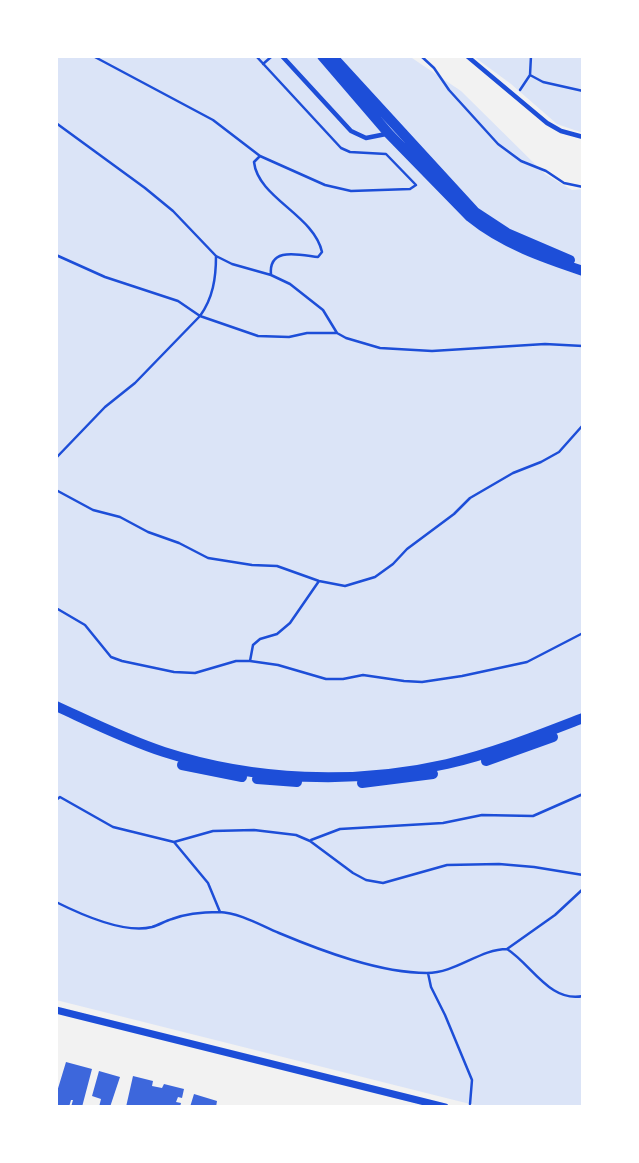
<!DOCTYPE html>
<html>
<head>
<meta charset="utf-8">
<style>
	body { margin:0 }
	#map { position:relative; width:639px; height:1163px; overflow:hidden; background:#f2f2f2; font-family:"Crimson Pro",serif }
	canvas { display:block }
	.frame { position:absolute; inset:0; border:58px solid #fff; pointer-events:none }
</style>
</head>
<body>
<div id="map">
<canvas width="639" height="1163"></canvas>
<div class="frame"></div>
</div>
<script>
const ctx = document.querySelector('canvas').getContext('2d');
ctx.lineJoin = 'round';
function fill(path, color) { ctx.fillStyle = color; ctx.fill(path, 'evenodd'); }
function stroke(path, color, width, dash) { ctx.strokeStyle = color; ctx.lineWidth = width; ctx.lineCap = dash ? 'butt' : 'round'; ctx.setLineDash(dash || []); ctx.stroke(path); }
fill(new Path2D(`
	M56 56H409L461 91 545 174 572 190 583 189V1107H486L470 1104 56 1000Z
	M473 56H583V133L557 124 511 84Z`), '#dbe4f7');
fill(new Path2D(`
	M66 1062 92 1069 82 1107H71L73 1100H71L69 1107H56V1095Z
	M99 1071 120 1077 110 1107H99L101 1099 92 1096Z
	M133 1076 153 1081 152 1086 162 1088 164 1084 184 1089 182 1098 178 1097 176 1102 181 1103 180 1107H126Z
	M194 1094 217 1101 216 1107H190Z`), '#3d67dc');
stroke(new Path2D(`
	M93 56 213 120 260 156
	M256 56 341 148 350 152 386 154 416 185 410 189 351 191 325 185 260 156 254 162C258 198 314 215 322 252L318 257C300 255 268 246 271 275
	M421 56 434 68 449 90 498 144 521 161 546 171 564 183 583 187
	M263 64 271 57
	M530 75 543 82 583 91
	M520 90 530 75 531 56
	M56 123 145 188 173 211 216 256 232 264 271 275 290 284 323 310 337 333 346 338 380 348 432 351 545 344 583 346
	M56 255 105 277 178 301 200 316 258 336 289 337 307 333H337
	M56 458 105 407 135 383 200 316C213 298 216 278 216 256
	M56 490 93 510 120 517 148 532 179 543 208 558 252 565 277 566 319 581 345 586 375 577 393 564 407 549 454 514 470 498 513 473 541 462 559 452 583 425
	M56 608 85 625 111 657 122 661 174 672 195 673 236 661H250L278 665 326 679H343L363 675 404 681 422 682 462 676 527 662 583 633
	M250 661 253 645 260 639 277 634 290 623 319 581
	M56 800 60 797 113 827 174 842 213 831 254 830 296 835 310 841 353 873 366 880 383 883 447 865 499 864 534 867 583 875
	M311 840 340 829 443 823 482 815 533 816 583 794
	M174 842 208 883 220 912
	M56 902C80 914 125 934 152 927 159 925 165 921 172 919 185 914 205 912 219 912 240 913 260 925 279 933 322 951 380 973 427 973 456 973 480 949 507 949 532 965 550 1003 583 996
	M507 949 555 915 583 889
	M428 973 431 987 445 1015 472 1080 470 1104`), '#1d4ed8', 2.5);
stroke(new Path2D(`
	M282 56 351 131 366 138 386 134
	M467 56 547 123 561 131 583 137`), '#1d4ed8', 4.5);
stroke(new Path2D(`
	M56 1010 445 1107`), '#1d4ed8', 7);
stroke(new Path2D(`
	M322 56 389 134 470 217C503 244 544 258 583 271
	M332 56 475 212 507 233 570 260
	M56 706C91 722 127 740 164 752 254 781 355 785 447 764 494 753 539 735 583 718
	M486 761 553 737
	M182 765 242 777
	M257 779 297 782
	M362 783 433 774`), '#1d4ed8', 10);
</script>
</body>
</html>
